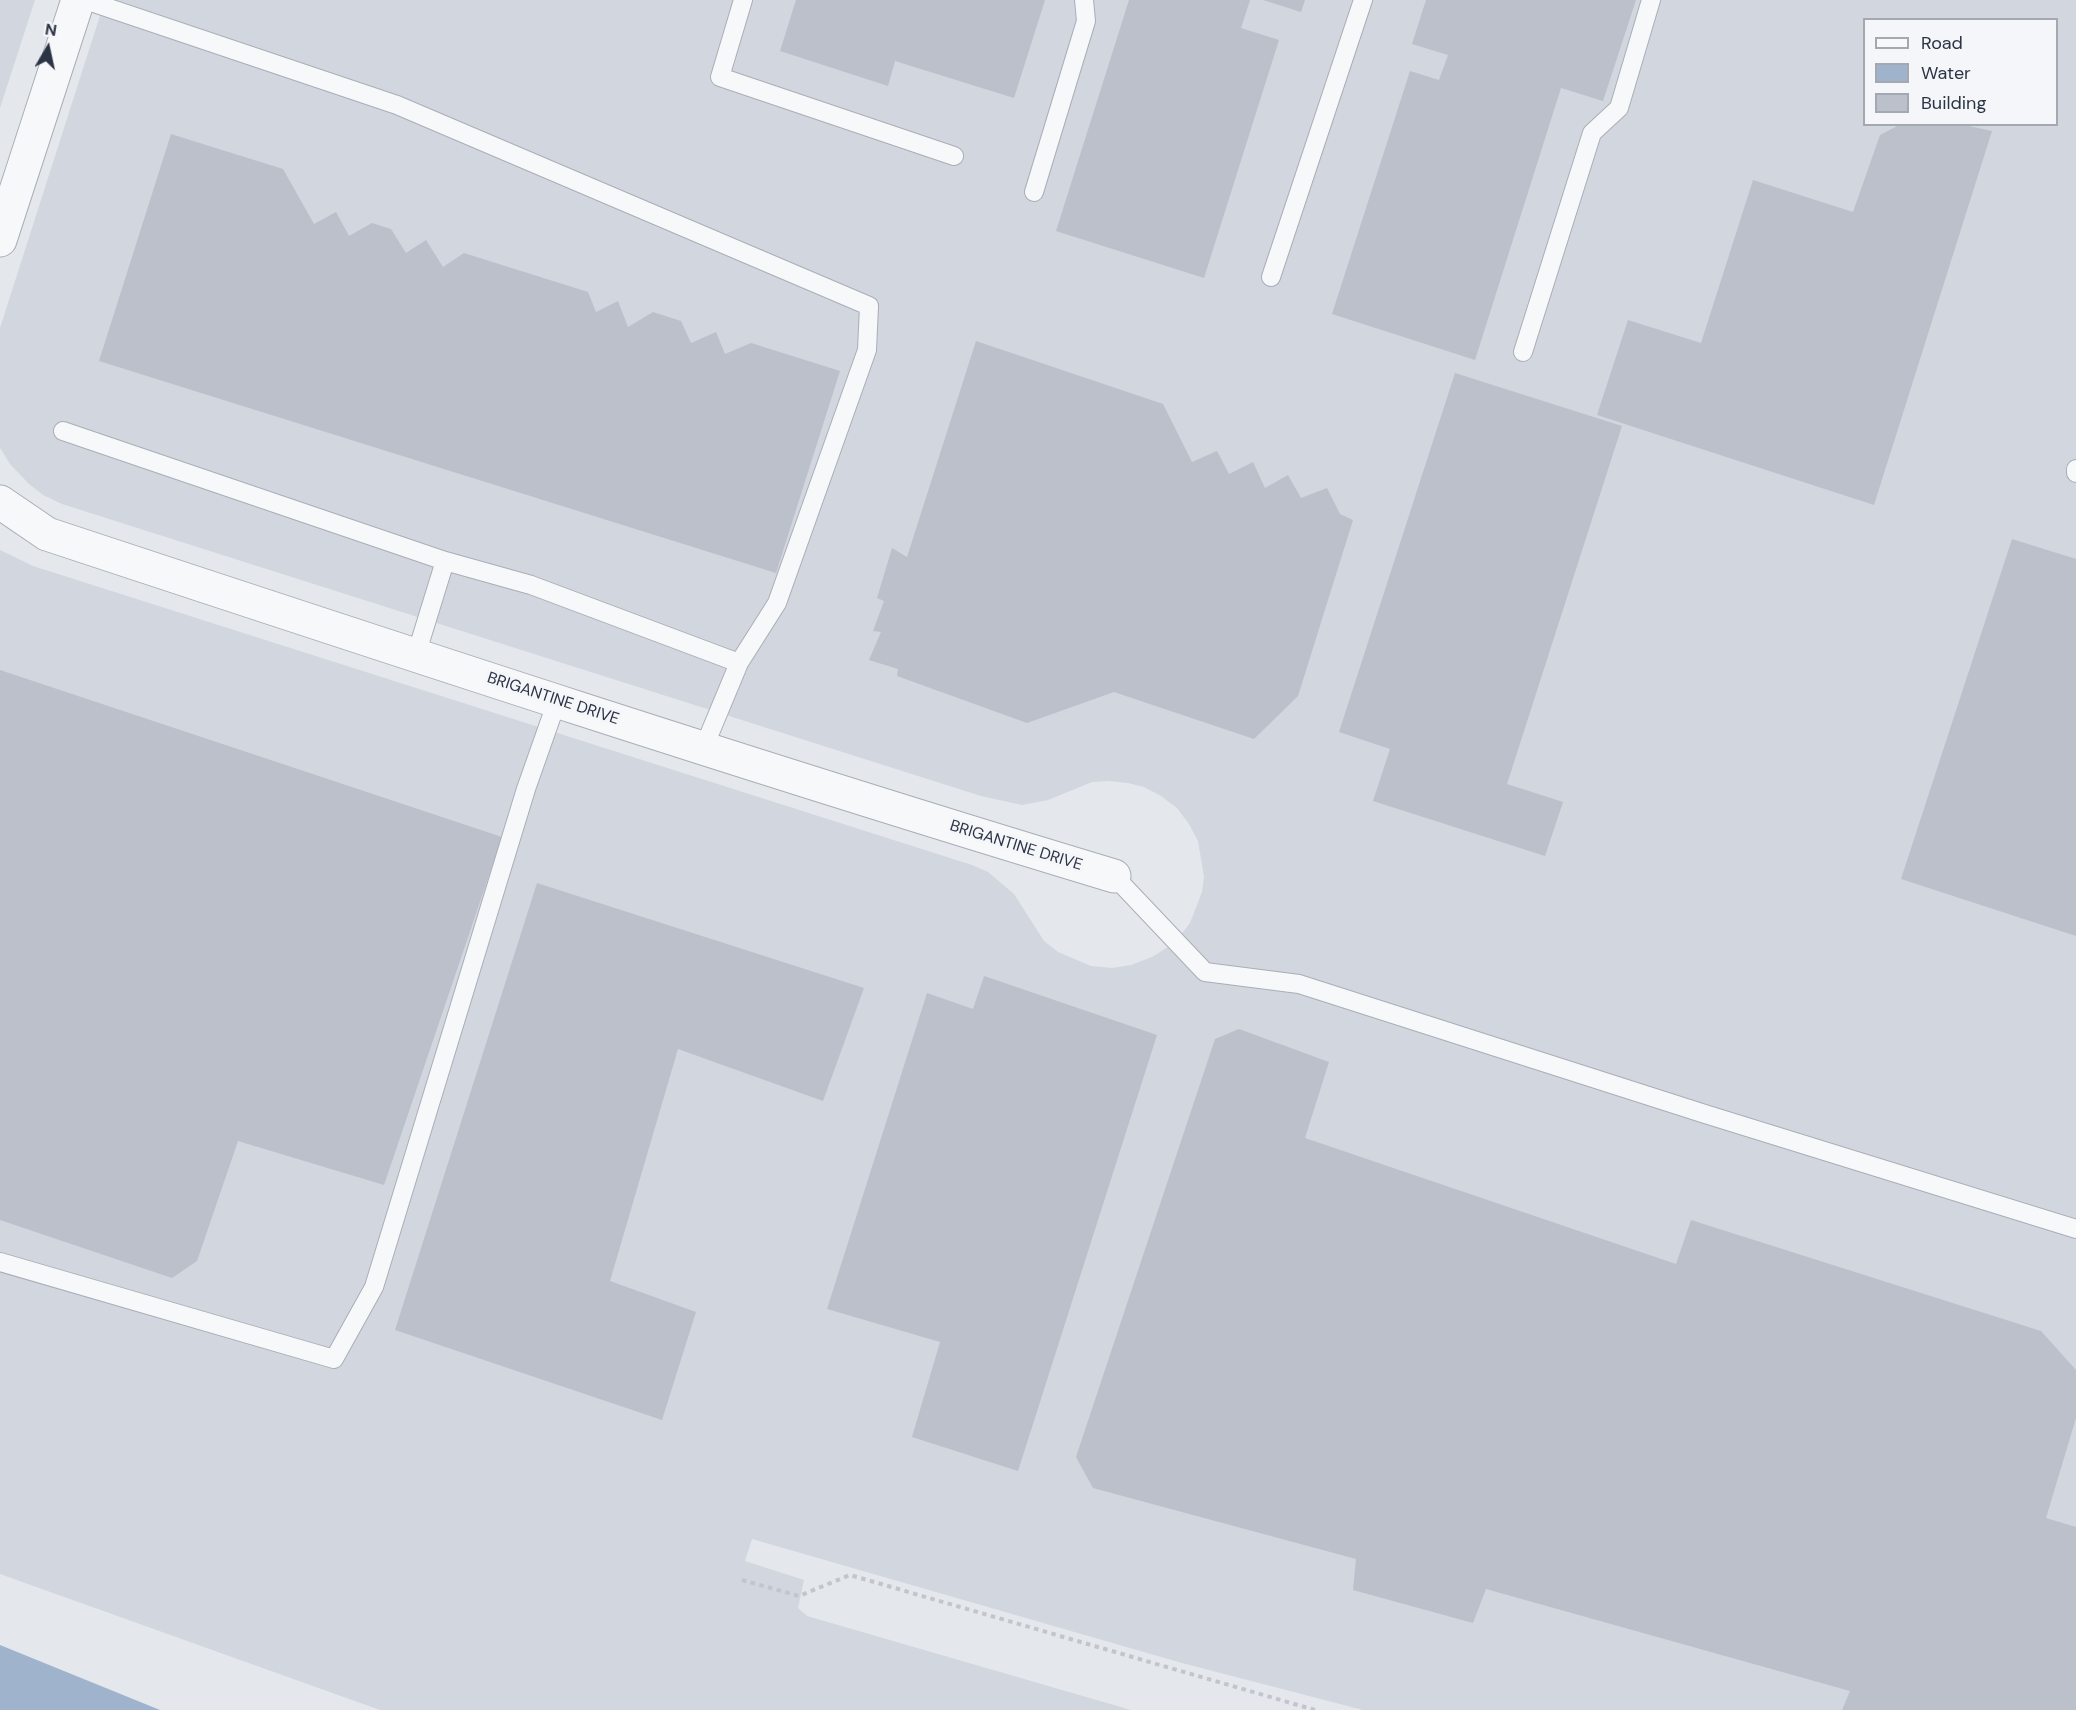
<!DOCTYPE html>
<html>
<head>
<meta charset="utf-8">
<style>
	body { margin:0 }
	#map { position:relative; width:2076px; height:1710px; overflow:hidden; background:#e4e7ec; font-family:"DM Sans",sans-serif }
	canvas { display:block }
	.legend { position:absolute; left:1863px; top:18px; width:195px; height:108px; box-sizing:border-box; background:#f4f6f9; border:2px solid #a4a8b1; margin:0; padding:8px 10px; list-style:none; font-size:18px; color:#2b3445 }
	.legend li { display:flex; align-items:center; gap:12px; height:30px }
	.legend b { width:30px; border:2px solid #a4a8b1 }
	.north { position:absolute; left:18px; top:18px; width:60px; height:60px; -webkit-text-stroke:4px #f4f6f9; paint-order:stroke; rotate:9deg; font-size:16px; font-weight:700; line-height:24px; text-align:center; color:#2b3445 }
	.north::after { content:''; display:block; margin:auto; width:21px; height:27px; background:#2b3445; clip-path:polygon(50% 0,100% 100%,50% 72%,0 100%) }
</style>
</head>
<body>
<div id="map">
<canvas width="2076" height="1710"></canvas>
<ul class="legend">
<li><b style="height:8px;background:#f7f8fa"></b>Road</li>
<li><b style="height:16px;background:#9fb4cc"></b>Water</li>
<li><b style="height:16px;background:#bbc0ca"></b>Building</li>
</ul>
<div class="north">N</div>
</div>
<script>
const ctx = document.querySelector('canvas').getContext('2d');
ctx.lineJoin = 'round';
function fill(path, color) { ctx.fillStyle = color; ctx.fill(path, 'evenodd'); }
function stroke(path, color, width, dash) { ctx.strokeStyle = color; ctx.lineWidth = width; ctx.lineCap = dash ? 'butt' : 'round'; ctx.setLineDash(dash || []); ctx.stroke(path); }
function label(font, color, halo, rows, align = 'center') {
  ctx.font = font + ' "DM Sans",sans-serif'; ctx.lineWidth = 6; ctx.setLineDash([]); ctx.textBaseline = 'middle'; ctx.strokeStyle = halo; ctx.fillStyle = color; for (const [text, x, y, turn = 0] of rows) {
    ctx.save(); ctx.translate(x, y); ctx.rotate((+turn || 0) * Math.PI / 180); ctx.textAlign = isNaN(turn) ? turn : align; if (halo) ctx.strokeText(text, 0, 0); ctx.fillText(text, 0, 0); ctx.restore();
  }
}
fill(new Path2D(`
	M0 0H35L0 108Z
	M105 0H2076V1710H1363L1182 1663 752 1539 745 1561 804 1580 798 1608 807 1616 1131 1710H380L0 1574V550L33 566 972 865 988 872 1014 894 1044 941 1058 952 1091 966 1112 968 1131 965 1152 957 1168 947 1180 936 1190 923 1202 892 1204 877 1198 841 1189 824 1177 808 1161 796 1144 787 1128 783 1109 781 1092 782 1048 800 1022 805 981 796 62 504 43 495 28 483 10 464 0 448V328ZM1864 20H2056V124H1864Z`), '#d2d6de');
fill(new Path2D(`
	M0 1645 160 1710H0Z`), '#9fb4cc');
fill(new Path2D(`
	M796 0H1045L1014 98 895 61 888 86 780 51Z
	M1129 0H1250L1241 28 1279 40 1204 278 1056 231Z
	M1263 0H1305L1301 12Z
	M1426 0H1636L1603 101 1561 88 1475 360 1332 314 1410 71 1439 80 1448 55 1412 44Z
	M1901 124H1960L1992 131 1874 505 1597 415 1628 320 1701 343 1753 180 1853 212 1880 135Z
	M171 134 283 169 314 224 336 212 349 236 372 223 391 229 406 253 426 240 443 267 464 253 588 292 596 312 618 301 628 327 653 312 681 321 691 343 716 332 725 354 751 343 840 371 776 573 99 361Z
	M976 341 1163 404 1192 462 1217 451 1229 474 1253 462 1265 488 1288 475 1301 498 1327 488 1340 514 1353 520 1298 696 1254 739 1114 692 1027 723 897 676 898 669 869 660 881 632 873 631 884 601 877 598 892 548 907 557Z
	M1455 373 1622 426 1507 784 1563 802 1545 856 1373 801 1390 749 1339 732Z
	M2012 539 2076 559V936L1901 879Z
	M0 670 502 837 384 1185 238 1141 197 1261 172 1278 0 1220Z
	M537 883 864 988 823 1101 678 1049 610 1281 696 1312 662 1420 395 1330Z
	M984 976 1157 1035 1018 1471 912 1437 940 1342 827 1309 927 993 973 1009Z
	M1239 1029 1329 1062 1305 1138 1676 1264 1691 1220 2041 1331 2076 1370V1418L2046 1518 2076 1527V1710H1842L1850 1691 1486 1589 1473 1623 1353 1590 1356 1559 1093 1488 1076 1457 1215 1039Z`), '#bbc0ca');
const lane = new Path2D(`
	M85 0 397 105 869 306 867 350 777 603 739 663 704 747
	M743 0 720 77 954 156
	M1034 192 1086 21 1084 0
	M1271 277 1363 0
	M1523 352 1592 133 1619 108 1651 0
	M63 431 445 561 416 655
	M2076 469V473
	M445 561 531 585 739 663
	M1114 876 1205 972 1299 984 1705 1114 2076 1229
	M0 1262 334 1359 374 1287 526 789 557 701`);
const street = new Path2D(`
	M0 240 78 0
	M0 502 47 534C401 651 756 768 1114 876`);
stroke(lane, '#a9aeb7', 20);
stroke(street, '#a9aeb7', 35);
stroke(new Path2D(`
	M742 1580 799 1596 850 1575 1315 1710`), '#c2c5cb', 4, [4.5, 4.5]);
stroke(lane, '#f7f8fa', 18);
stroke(street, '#f7f8fa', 33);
label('16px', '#2b3445', '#f4f6f9', [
	["BRIGANTINE DRIVE",553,699,18],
	["BRIGANTINE DRIVE",1016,846,17]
]);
</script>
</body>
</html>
